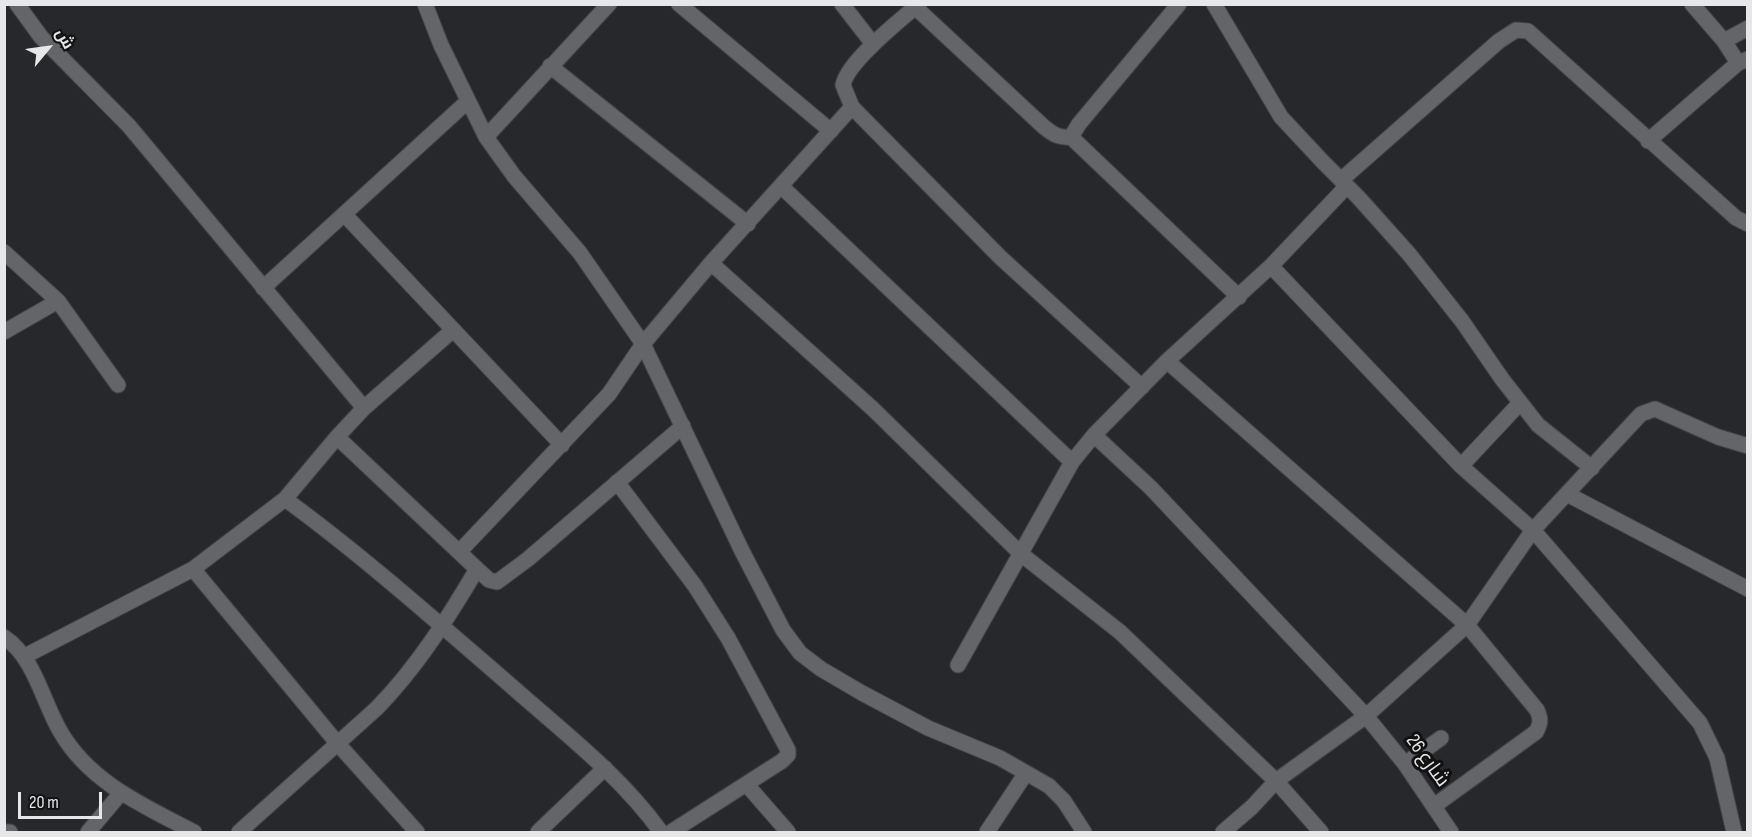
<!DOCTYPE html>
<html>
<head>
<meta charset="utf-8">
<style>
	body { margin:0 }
	#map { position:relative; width:1752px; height:837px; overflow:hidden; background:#27282b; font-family:"Sofia Sans Condensed",Cairo,sans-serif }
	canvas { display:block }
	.frame { position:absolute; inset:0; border:6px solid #e7e7e9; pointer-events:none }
	.north { position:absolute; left:18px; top:18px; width:60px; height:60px; -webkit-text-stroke:4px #111112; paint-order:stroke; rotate:61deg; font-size:16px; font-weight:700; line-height:24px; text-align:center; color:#e7e7e9 }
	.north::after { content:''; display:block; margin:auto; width:21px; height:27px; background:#e7e7e9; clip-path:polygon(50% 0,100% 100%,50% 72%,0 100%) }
	.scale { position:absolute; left:18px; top:792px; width:84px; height:27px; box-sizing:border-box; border:3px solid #e7e7e9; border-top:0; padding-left:8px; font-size:18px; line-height:21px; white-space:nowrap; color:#e7e7e9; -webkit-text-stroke:4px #111112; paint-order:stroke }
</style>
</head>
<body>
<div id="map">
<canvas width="1752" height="837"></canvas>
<div class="frame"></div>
<div class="north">ش</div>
<div class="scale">20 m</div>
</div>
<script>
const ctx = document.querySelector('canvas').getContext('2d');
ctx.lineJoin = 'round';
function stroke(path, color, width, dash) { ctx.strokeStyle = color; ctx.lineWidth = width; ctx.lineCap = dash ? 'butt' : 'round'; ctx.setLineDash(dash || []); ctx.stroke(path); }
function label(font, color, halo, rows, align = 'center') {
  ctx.font = font + ' "Sofia Sans Condensed",Cairo,sans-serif'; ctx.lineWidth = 6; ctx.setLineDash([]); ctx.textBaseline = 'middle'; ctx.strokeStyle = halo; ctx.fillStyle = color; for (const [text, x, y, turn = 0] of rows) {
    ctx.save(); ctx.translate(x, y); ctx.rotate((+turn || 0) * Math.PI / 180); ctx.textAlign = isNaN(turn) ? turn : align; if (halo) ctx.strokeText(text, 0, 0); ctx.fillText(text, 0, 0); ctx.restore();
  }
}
const minor = new Path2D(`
	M17 4 41 37 129 126 364 408
	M425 4 441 45 486 137 514 176 580 253 643 344 742 551 783 630 800 653 821 669 862 693 928 728 1000 758 1049 786 1064 801 1084 832
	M679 4 831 131
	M842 4 873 44
	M1179 4 1079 124 1071 137 1239 297
	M1214 4 1281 117 1323 162 1358 197 1409 254 1462 321 1502 379 1538 425 1592 468
	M1692 4 1724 41 1738 63
	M915 7 1044 127C1054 135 1059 138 1071 137
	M1724 41 1748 28
	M550 66 748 224
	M852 107 1000 257 1142 387
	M486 137 609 4
	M1648 141 1738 63 1748 59
	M1341 180 1499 41 1516 30 1528 31 1736 218 1748 224
	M782 187 1072 462
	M344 214 562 445
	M4 252 58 301 118 385
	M711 263 873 409 1021 554 1120 632 1276 781 1321 832
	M1271 266 1461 466 1533 530 1700 723 1717 758 1734 832
	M263 288 468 101
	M453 330 364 408 337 437 285 499C363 556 436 621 509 684 562 731 620 775 661 832
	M4 332 58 301
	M1167 361 1467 625 1537 710C1541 719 1541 723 1536 732L1434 806
	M1094 435 1151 488 1366 716 1405 764 1451 832
	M337 437 477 569 489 580 497 582 528 559 683 426
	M1461 466 1520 403
	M617 482 695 586 728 638 788 750V755L782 761 671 832
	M1567 494 1748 589
	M460 551 609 394 643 344 711 263 852 107 843 85C847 62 900 20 919 4
	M193 569 338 744 417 832
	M4 637C35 658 42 700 60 731 89 782 144 806 194 832
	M25 656 193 569 285 499
	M958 665 1072 462 1094 435 1167 361 1271 266 1347 186
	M1405 764 1441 738
	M747 785 788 832
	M7 832H10
	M88 832 121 793
	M239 832 377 708C417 667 448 618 477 569
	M538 832 605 768
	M987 832 1026 773
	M1223 832 1252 807 1276 781 1366 716 1467 625 1533 530 1641 414 1655 409 1718 437 1748 446`);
stroke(minor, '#444446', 17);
stroke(minor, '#646568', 15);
label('20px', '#e7e7e9', '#111112', [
	["شارع 26",1427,761,54]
]);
</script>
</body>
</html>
